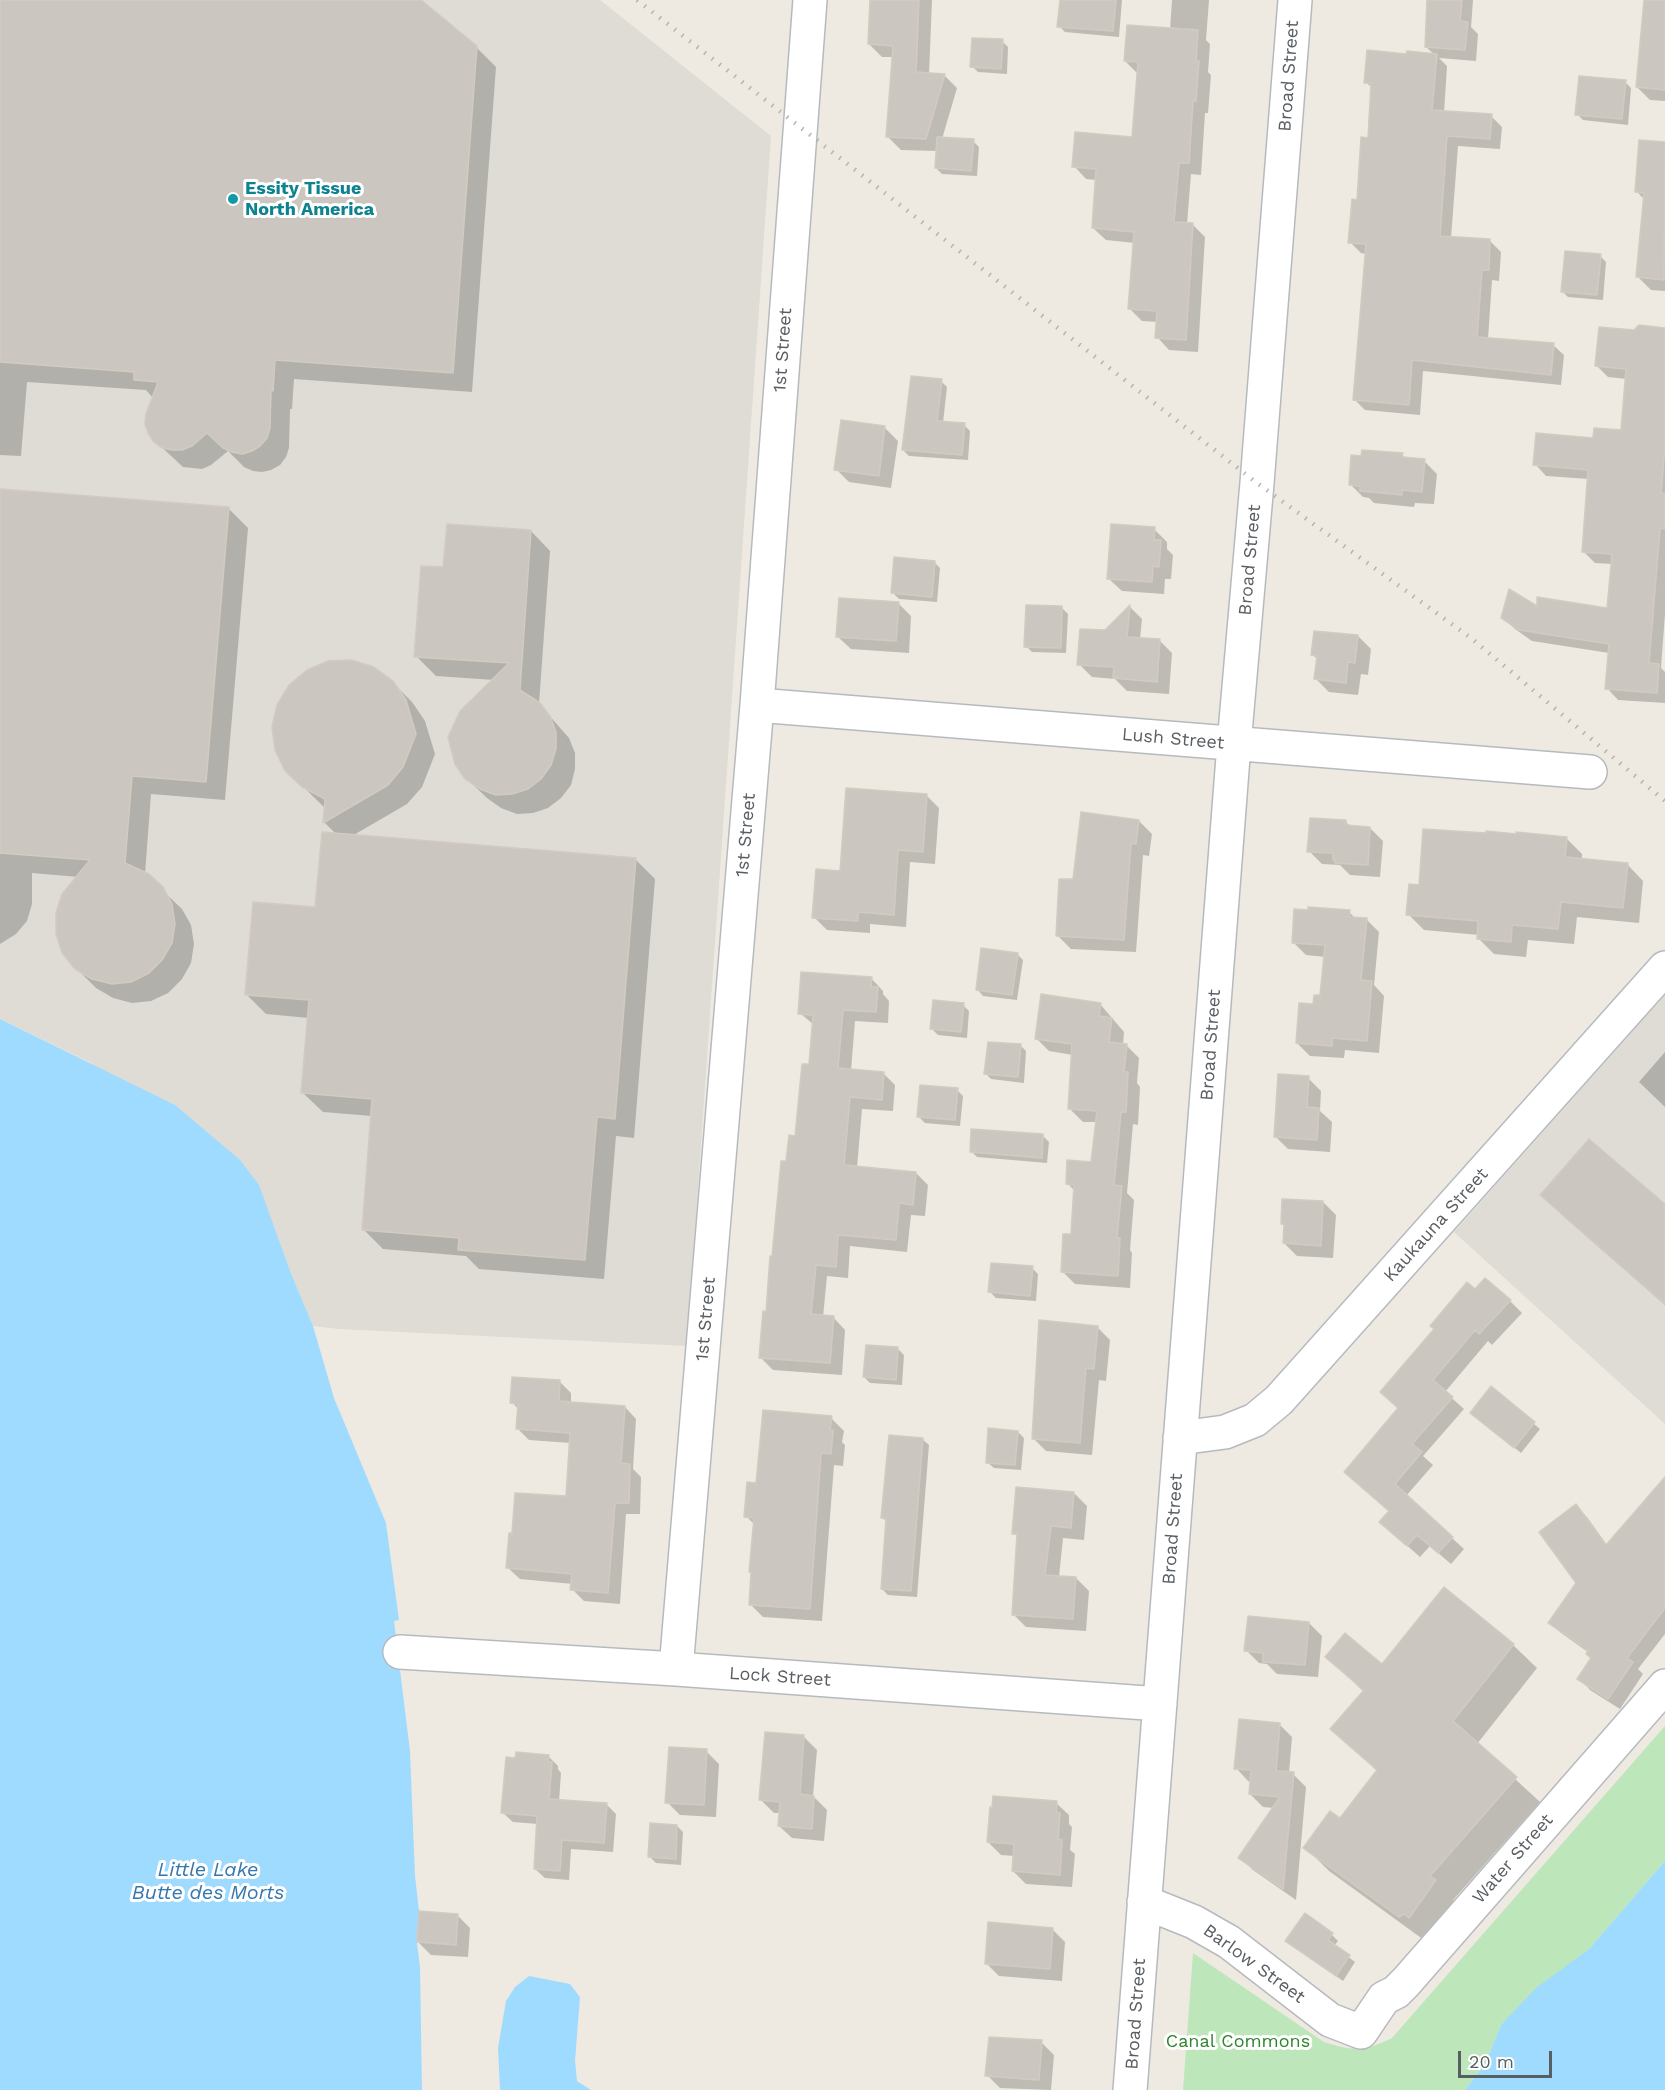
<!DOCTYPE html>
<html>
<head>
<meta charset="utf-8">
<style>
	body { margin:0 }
	#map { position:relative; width:1665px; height:2090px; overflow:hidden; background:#eeeae1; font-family:"Work Sans",sans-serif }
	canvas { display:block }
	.scale { position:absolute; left:1458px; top:2051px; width:94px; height:27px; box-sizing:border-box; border:3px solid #595e63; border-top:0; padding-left:8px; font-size:18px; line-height:21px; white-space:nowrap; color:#595e63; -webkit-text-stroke:4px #fff; paint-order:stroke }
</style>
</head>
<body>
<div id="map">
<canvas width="1665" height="2090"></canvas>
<div class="scale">20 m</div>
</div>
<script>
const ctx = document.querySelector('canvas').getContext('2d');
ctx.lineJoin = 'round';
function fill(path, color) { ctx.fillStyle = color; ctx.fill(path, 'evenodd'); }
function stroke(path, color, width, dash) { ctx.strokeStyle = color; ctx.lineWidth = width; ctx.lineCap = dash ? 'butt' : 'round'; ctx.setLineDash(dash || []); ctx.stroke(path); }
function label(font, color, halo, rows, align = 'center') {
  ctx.font = font + ' "Work Sans",sans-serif'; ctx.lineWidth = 6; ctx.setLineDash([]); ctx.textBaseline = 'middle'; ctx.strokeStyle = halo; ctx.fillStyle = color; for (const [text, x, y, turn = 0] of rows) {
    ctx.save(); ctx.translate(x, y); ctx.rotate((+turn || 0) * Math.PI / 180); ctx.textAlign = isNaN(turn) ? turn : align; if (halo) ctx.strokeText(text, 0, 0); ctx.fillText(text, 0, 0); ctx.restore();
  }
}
fill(new Path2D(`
	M0 0H600L771 136 687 1346 339 1329 313 1326 290 1271 91 1063 0 1019Z
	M1665 995V1424L1454 1232Z`), '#dedcd5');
fill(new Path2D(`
	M1665 1726V1861L1589 1949 1563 1969 1501 2025 1485 2064 1465 2090H1183L1193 1953 1324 2042C1353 2051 1364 2052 1392 2038Z`), '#bde7bb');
fill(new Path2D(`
	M0 1019 175 1105 240 1160 259 1185 290 1271 313 1326 334 1398 386 1523 399 1620 394 1621 410 1751 415 1876 419 1911 417 1943 420 1967 422 2090H0Z
	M1665 1861V2090H1465L1485 2064 1501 2025 1536 1988 1589 1949Z
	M529 1976 570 1984 580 1997 575 2061 577 2081 591 2090H500L498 2048 506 2001 515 1987Z`), '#9fdbff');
fill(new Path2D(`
	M0 0H418L476 47 496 67 472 392 294 379 292 409H290L289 448 286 457 280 465 271 470 262 472 253 471 244 467 228 451 211 465 202 469 183 467 155 441 153 398 146 390 27 382 21 456 0 455Z
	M871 0H932L929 75H944L957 88 942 139 973 141 979 147 977 176 942 174 936 168 937 151 901 150 888 137 894 57H882L869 44Z
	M1061 0H1122L1119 37 1065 32 1059 26Z
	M1172 0H1209L1206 40 1210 44 1208 72 1211 75 1208 113H1205L1201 175 1191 174 1187 224 1193 225 1205 237 1198 352 1169 350 1157 337 1158 322 1142 321 1129 308 1135 243 1106 240 1093 228 1097 180 1086 179 1074 166 1133 138 1138 74 1125 61 1170 30Z
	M1429 0H1473L1471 27 1478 34 1476 61 1439 58 1447 66 1444 113 1491 116 1502 127 1500 149 1458 146 1451 238 1490 241 1501 252 1499 281 1492 280 1488 339 1553 345 1564 355 1561 385 1423 371 1420 415 1365 410 1354 399 1366 254 1361 253 1350 242 1369 139 1373 89 1366 82 1408 56 1435 55 1426 47Z
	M1645 0H1665V101L1650 100 1637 87Z
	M1002 41 1008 47 1007 74 978 72 972 66Z
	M1625 82 1631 88 1628 125 1583 120 1577 114Z
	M1640 142 1665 143V291L1651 290 1638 277 1645 200 1637 192Z
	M1600 256 1606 262 1603 300 1568 297 1562 291Z
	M1665 330V614L1661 668 1665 672V703L1618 700 1607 688 1609 653 1532 641 1515 629 1503 618 1538 609 1609 610 1612 564 1595 563 1584 552 1589 479 1546 476 1535 464 1594 440 1623 432 1627 379 1608 377 1597 366 1634 332Z
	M941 381 947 387 943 423 964 425 970 431 968 460 909 456 903 450Z
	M885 428 898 441 891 488 849 482 836 469Z
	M1402 455 1407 459 1424 461 1437 474 1434 504 1415 503 1414 507 1374 503 1369 498 1363 497 1350 484Z
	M0 491 228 508 248 528 225 800 151 794 145 874 182 909 191 925 194 944 191 963 182 979 168 993 151 1001 132 1003 113 998 96 988 76 968 79 877 32 873V904L27 921 16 934 0 944Z
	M1154 529 1167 542V549L1173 555 1171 579H1165L1164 594 1122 591 1109 579Z
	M531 531 550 551 539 704 569 738 575 753V769L571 785 561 798 548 808 533 813 517 814 501 808 487 798 466 778 494 680 436 676 416 656 445 569Z
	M934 562 940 568 937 602 899 599 893 593Z
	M898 603 911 616 909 653 851 649 838 637Z
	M1130 607 1142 619 1140 639 1159 640 1172 653 1169 694 1127 691 1115 679 1092 677 1079 664 1105 632Z
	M1062 608 1068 614 1066 653 1032 652 1026 646Z
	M1358 636 1371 649 1368 675 1361 674 1358 695 1329 692 1316 679 1318 660 1313 655Z
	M392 682 412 702 425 721 435 754 422 787 407 804 352 836 635 859 655 879 634 1138 616 1136 604 1279 479 1269 466 1256 383 1249 364 1230 372 1116 323 1112 303 1093 309 1018 266 1014 247 995 317 909 337 835 324 822 325 808 286 770Z
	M927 796 939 808 935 864 910 862 906 927 870 924V933L827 930 814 917 841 872Z
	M1139 821 1152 834 1149 856 1143 855 1136 952 1071 949 1058 936 1074 881Z
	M1346 822 1351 827 1370 828 1383 841 1380 877 1350 875 1340 865 1322 864 1309 851Z
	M1566 838 1582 854V860L1627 864 1643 881 1639 923 1577 917 1574 944 1528 940 1526 957 1494 954 1478 938 1479 935 1424 930 1408 914 1420 886Z
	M1349 912 1356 919H1366L1379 932 1374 985 1384 996 1379 1053 1345 1050 1344 1058 1310 1056 1297 1043 1314 1006 1322 997 1326 957 1306 955 1293 942Z
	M1017 954 1023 960 1017 1000 983 996 977 989Z
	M871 978 883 991V994L889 1001 888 1023 855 1021 851 1071 883 1073 895 1085 893 1111 862 1109 857 1168 916 1173 928 1185 925 1216 911 1215 907 1252 850 1246 848 1278 827 1276 823 1317H833L845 1330 842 1375 773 1370 761 1358 788 1163 797 1138 810 1066 814 1025 800 1013Z
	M1100 1004 1124 1032 1123 1045H1126L1139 1058 1137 1083 1140 1087 1138 1125 1133 1124 1127 1193 1134 1200 1130 1250 1132 1253 1130 1288 1075 1284 1062 1271 1072 1236 1075 1191 1067 1183 1092 1163 1097 1122H1083L1070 1109 1073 1055 1049 1051 1036 1038Z
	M963 1005 969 1011 967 1038 938 1035 932 1029Z
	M1020 1045 1026 1051 1024 1083 991 1079 985 1073Z
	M1665 1052V1107L1639 1082Z
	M1308 1078 1321 1091 1320 1111 1332 1122 1330 1152 1288 1149 1275 1136Z
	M957 1090 963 1096 960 1126 925 1123 919 1117Z
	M1043 1136 1049 1142 1047 1163 977 1157 971 1151Z
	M1542 1195 1665 1206V1305L1562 1215Z
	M1323 1202 1336 1215 1333 1258 1297 1256 1284 1243 1286 1227 1282 1224Z
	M1032 1268 1038 1274 1036 1301 996 1298 990 1292Z
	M1475 1291 1510 1301 1522 1313 1492 1345 1488 1341 1445 1392 1464 1409 1423 1456 1433 1465 1406 1496 1464 1549 1451 1564 1430 1546 1420 1557 1393 1533 1390 1512 1346 1472 1400 1409Z
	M1097 1327 1110 1340 1106 1381 1099 1380 1092 1455 1046 1451 1033 1438Z
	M898 1349 904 1355 902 1385 870 1383 864 1377Z
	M560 1382 571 1393V1403L625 1407 636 1419 633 1469 641 1477 640 1514H626L620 1604 584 1601 572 1589 573 1584 520 1579 508 1568 568 1498 571 1443 529 1440 518 1429 519 1410 512 1402Z
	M1491 1388 1540 1429 1521 1453 1478 1418Z
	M831 1418 844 1431 842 1442 845 1445 843 1466 834 1465 822 1621 763 1617 750 1604 755 1525 746 1516 758 1484Z
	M1018 1432 1024 1438 1021 1470 994 1468 987 1462Z
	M922 1439 929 1445 917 1597 888 1595 882 1589 887 1522 883 1518Z
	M1665 1479V1634L1638 1669 1643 1674 1620 1709 1590 1690 1579 1678 1592 1658 1588 1652 1561 1633 1550 1622 1578 1583 1576 1506 1587 1517 1607 1545Z
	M1074 1493 1087 1506 1084 1540 1063 1538 1059 1577 1076 1578 1089 1591 1086 1631 1026 1627 1013 1614 1019 1538 1014 1533Z
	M1444 1590 1513 1645 1537 1668 1477 1744 1540 1802 1453 1900 1458 1905 1424 1940 1329 1871 1305 1847 1340 1820 1378 1772 1333 1729 1364 1692 1327 1657 1383 1666Z
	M1309 1623 1322 1636 1318 1677 1277 1674 1267 1664 1259 1663 1246 1650Z
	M1279 1724 1292 1737 1289 1773 1293 1774 1306 1787 1296 1900 1253 1870 1240 1857 1274 1808 1263 1807 1250 1794 1251 1782 1248 1781 1236 1768Z
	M804 1737 817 1750 813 1796 827 1810 824 1841 792 1838 779 1826 781 1813H774L761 1800Z
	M706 1751 719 1764 716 1817 680 1815 667 1802Z
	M548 1756 558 1766V1769L561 1773 559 1801 606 1804 616 1814 613 1852 571 1849 569 1880 545 1878 535 1869 538 1824 513 1822 503 1813 517 1759Z
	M1056 1803 1069 1815V1824L1072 1827 1070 1850 1075 1854 1072 1887 1026 1884 1013 1871 1015 1856 1001 1855 988 1842Z
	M677 1826 683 1832 681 1865 656 1863 650 1857Z
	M457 1915 470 1928 468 1957 431 1955 418 1942Z
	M1305 1915 1332 1935 1338 1941 1334 1946 1355 1962 1343 1981 1287 1941Z
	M1052 1929 1065 1942 1062 1981 999 1976 986 1963Z
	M1041 2042 1054 2055 1051 2090 1000 2088 987 2075Z`), '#0003');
const building = new Path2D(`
	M0 0H421L477 46 453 373 275 360 273 391 271 390 270 428 267 438 260 446 252 451 242 454 232 452 223 448 207 433 192 446 182 450H172L162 448 154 442 148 433 145 424 146 414 158 382 134 380V372L0 362Z
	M870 0H919L916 72 945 74 926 139 886 137 893 46 868 44Z
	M1060 0H1116L1113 31 1057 27Z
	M1427 0H1462L1460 21 1468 22 1465 50 1425 47Z
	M1644 0H1665V90L1636 87Z
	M1127 25 1198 30 1196 61H1199L1196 101H1193L1189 163H1179L1174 222 1193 223 1186 340 1155 338 1157 311 1128 309 1134 232 1092 228 1096 169 1072 167 1075 132 1132 137 1138 62 1124 61Z
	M972 38 1003 39 1001 69 970 67Z
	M1367 50 1406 54 1407 51 1437 54 1432 110 1492 114 1490 139 1447 136 1440 236 1490 239 1489 270H1482L1477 337 1554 343 1551 375 1412 360 1409 405 1353 400 1366 244 1348 243 1352 199 1357 200 1361 137 1368 138 1371 83H1364Z
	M1579 76 1626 80 1622 119 1575 115Z
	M937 137 974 139 971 171 935 168Z
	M1639 140 1665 142 1664 280 1636 277 1644 193 1635 192Z
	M1565 251 1601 254 1597 295 1561 292Z
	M1639 325 1665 328V444L1661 493 1665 494V529L1660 528 1649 663 1659 664 1657 693 1605 689 1609 644 1519 630 1501 618 1509 589 1537 606V597L1607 608 1612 554 1582 552 1588 470 1533 465 1536 433 1593 438 1594 428 1621 430 1626 369 1595 366 1599 327 1634 330Z
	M911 376 942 379 937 421 965 423 962 455 902 450Z
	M841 420 885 426 879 476 834 470Z
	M1362 450 1403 453 1402 457 1425 459 1422 492 1402 490V495L1360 491V486L1349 485 1351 455 1361 456Z
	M0 489 229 507 206 782 132 776 125 863 149 874 163 887 172 904 175 924 172 943 162 960 149 973 131 982 112 984 92 979 75 969 62 953 56 934V913L62 894 90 860 0 853Z
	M447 524 531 530 520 690 540 703 550 716 556 732V749L551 765 541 779 528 789 512 794 496 795 480 789 465 779 455 764 448 737 460 711 509 663 414 657 421 566 443 567Z
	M1111 524 1155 527 1154 540H1161L1159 567 1153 566 1152 582 1107 579Z
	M894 557 935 561 932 597 891 593Z
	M839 598 899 602 896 641 836 637Z
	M1026 605 1062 606 1061 648 1024 647Z
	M1130 605 1127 637 1160 639 1157 682 1113 678 1114 667 1077 665 1080 629 1105 630Z
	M1314 631 1358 635 1355 663 1348 662 1346 683 1314 679 1317 656 1311 655Z
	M351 660 374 667 393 681 406 700 416 734 403 767 388 785 323 823 325 799 302 787 285 771 275 750 272 727 277 705 289 685 307 670 328 661Z
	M846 788 927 794 923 852 898 850 894 915 858 912V921L812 918 816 869 840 871Z
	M1081 812 1139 820 1136 844 1131 843 1124 940 1056 936 1059 879H1073Z
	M1310 818 1346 820V825L1370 827 1368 865 1335 863 1336 860H1333V853L1307 852Z
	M1423 829 1486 833V831L1516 834V832L1567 837 1565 857 1628 863 1623 908 1561 902 1558 929 1512 925 1511 942 1477 939 1478 921 1406 915 1409 884 1419 885Z
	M322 832 636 858 615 1119 597 1117 585 1260 458 1250 459 1238 362 1230 372 1099 301 1093 309 1000 245 995 253 902 315 907Z
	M1308 907 1350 910 1349 917 1367 918 1361 980 1372 981 1367 1041 1332 1038V1046L1296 1043 1299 1003 1313 1004 1314 995H1320L1325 945 1292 943 1294 909 1308 910Z
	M981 948 1018 953 1012 995 976 990Z
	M801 972 872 977 871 987H878L876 1012 843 1010 838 1068 884 1072 882 1100 850 1097 844 1165 916 1172 913 1205 899 1203 896 1240 838 1235 836 1267 816 1265 811 1314 834 1316 830 1363 759 1358 763 1311 766 1312 770 1256H772L781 1161H786L789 1135 795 1136 802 1064H809L813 1015 798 1014Z
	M1041 994 1101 1003 1099 1016 1112 1018 1109 1042 1127 1044 1124 1072H1128L1126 1112H1121L1114 1185 1122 1186 1117 1238H1120L1118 1276 1061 1272 1063 1234H1071L1074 1185 1066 1184 1067 1160 1091 1162 1097 1111 1068 1109 1072 1044 1035 1039Z
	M933 1000 964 1003 961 1032 930 1029Z
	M988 1042 1021 1044 1018 1077 984 1074Z
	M1278 1074 1309 1076 1307 1107 1319 1108 1317 1140 1274 1137Z
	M920 1085 958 1088 955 1120 917 1117Z
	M971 1129 1043 1134 1042 1158 970 1152Z
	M1589 1139 1665 1204V1304L1540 1195Z
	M1282 1199 1323 1201 1321 1246 1283 1243 1284 1224H1281Z
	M991 1263 1033 1266 1030 1296 988 1292Z
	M1485 1278 1511 1300 1479 1334 1475 1330 1433 1380 1453 1397 1412 1444 1422 1452 1395 1484 1453 1537 1438 1553 1417 1535 1407 1546 1379 1522 1389 1511 1344 1472 1398 1408 1380 1392 1434 1329 1430 1326 1467 1282 1475 1289Z
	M1039 1320 1098 1326 1094 1369 1086 1368 1080 1443 1032 1439Z
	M866 1345 898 1347 896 1380 863 1377Z
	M512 1377 560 1380 559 1401 625 1406 621 1463 630 1464 629 1503H615L608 1593 570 1590 572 1574 506 1568 509 1533H512L515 1493 566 1496 570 1433 516 1429 518 1404 510 1403Z
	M1491 1386 1535 1422 1514 1448 1470 1413Z
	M763 1410 832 1416 830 1430H833L831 1454 821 1453 810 1609 749 1605 751 1572H749L754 1518 744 1517 747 1482 756 1483Z
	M988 1428 1018 1431 1015 1465 986 1463Z
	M889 1435 923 1438 911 1591 881 1589 886 1519 881 1518Z
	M1665 1477V1608L1627 1658 1633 1662 1608 1699 1577 1679 1591 1658 1586 1654 1588 1650 1548 1623 1576 1583 1539 1532 1576 1504 1606 1545Z
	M1016 1487 1074 1492 1071 1528 1051 1526 1045 1575 1076 1577 1073 1619 1012 1615 1017 1534H1012Z
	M1444 1587 1514 1644 1453 1721 1517 1777 1430 1876 1436 1880 1409 1918 1404 1914 1399 1917 1303 1848 1330 1811 1340 1818 1377 1770 1330 1729 1364 1690 1325 1657 1345 1633 1382 1664Z
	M1248 1616 1309 1622 1305 1665 1263 1662V1653L1244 1651Z
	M1239 1719 1280 1723 1276 1771 1294 1772 1283 1889 1238 1858 1280 1797 1249 1794 1251 1770 1234 1769Z
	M765 1732 804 1735 800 1794 814 1796 812 1829 778 1826 780 1802 759 1800Z
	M669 1747 707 1749 704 1805 665 1803Z
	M516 1752 549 1755 548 1762H552L549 1799 607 1803 604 1843 562 1840 560 1871 534 1869 537 1816 501 1813 506 1757 515 1758Z
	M993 1796 1057 1801 1056 1812 1060 1813 1058 1839 1062 1840 1060 1875 1012 1871 1014 1844 987 1842 990 1807 992 1808Z
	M650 1823 677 1825 676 1859 648 1857Z
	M419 1911 458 1914 456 1945 417 1942Z
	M1305 1913 1333 1933 1328 1940 1350 1955 1336 1976 1285 1941Z
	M988 1922 1053 1928 1050 1969 985 1964Z
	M989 2037 1042 2040 1039 2080 985 2076Z`);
fill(building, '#cbc6c0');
stroke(building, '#d3cbbf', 1.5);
const minor = new Path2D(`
	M757 705 1590 772
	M1180 1438 1225 1432 1255 1420 1279 1400 1665 968
	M400 1652 676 1669 1160 1704
	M676 1669 757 705 810 0
	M1144 1902 1194 1922 1229 1942 1330 2020 1361 2032 1384 1998 1396 1992 1406 1982 1665 1686
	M1130 2090 1234 744 1257 483 1295 0`);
stroke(minor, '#b6babf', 36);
stroke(minor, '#fff', 33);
stroke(new Path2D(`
	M637 0 1257 483 1471 638 1665 801`), '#b3b4b4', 4.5, [1.5, 8]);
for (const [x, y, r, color] of [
	[233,199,6,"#0f9aa8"]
]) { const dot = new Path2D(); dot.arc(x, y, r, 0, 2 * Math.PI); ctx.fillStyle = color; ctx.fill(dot); stroke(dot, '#fff', 2); }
label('18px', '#595e63', '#fff', [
	["Broad Street",1289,76,-86],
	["1st Street",783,350,-86],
	["Broad Street",1250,560,-85],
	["Lush Street",1173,739,5],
	["1st Street",746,835,-85],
	["Broad Street",1211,1045,-86],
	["Kaukauna Street",1436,1225,-48],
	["1st Street",706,1319,-85],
	["Broad Street",1173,1529,-86],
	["Lock Street",780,1677,4],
	["Water Street",1513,1859,-49],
	["Barlow Street",1254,1964,36],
	["Broad Street",1136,2014,-86]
]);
label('bold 18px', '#0d838f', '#fff', [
	["Essity Tissue",245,189],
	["North America",245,210]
], 'left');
label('18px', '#2f852e', '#fff', [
	["Canal Commons",1238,2042]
]);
label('italic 20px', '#3477ae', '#fff', [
	["Little Lake",208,1870],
	["Butte des Morts",208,1893]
]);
</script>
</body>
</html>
